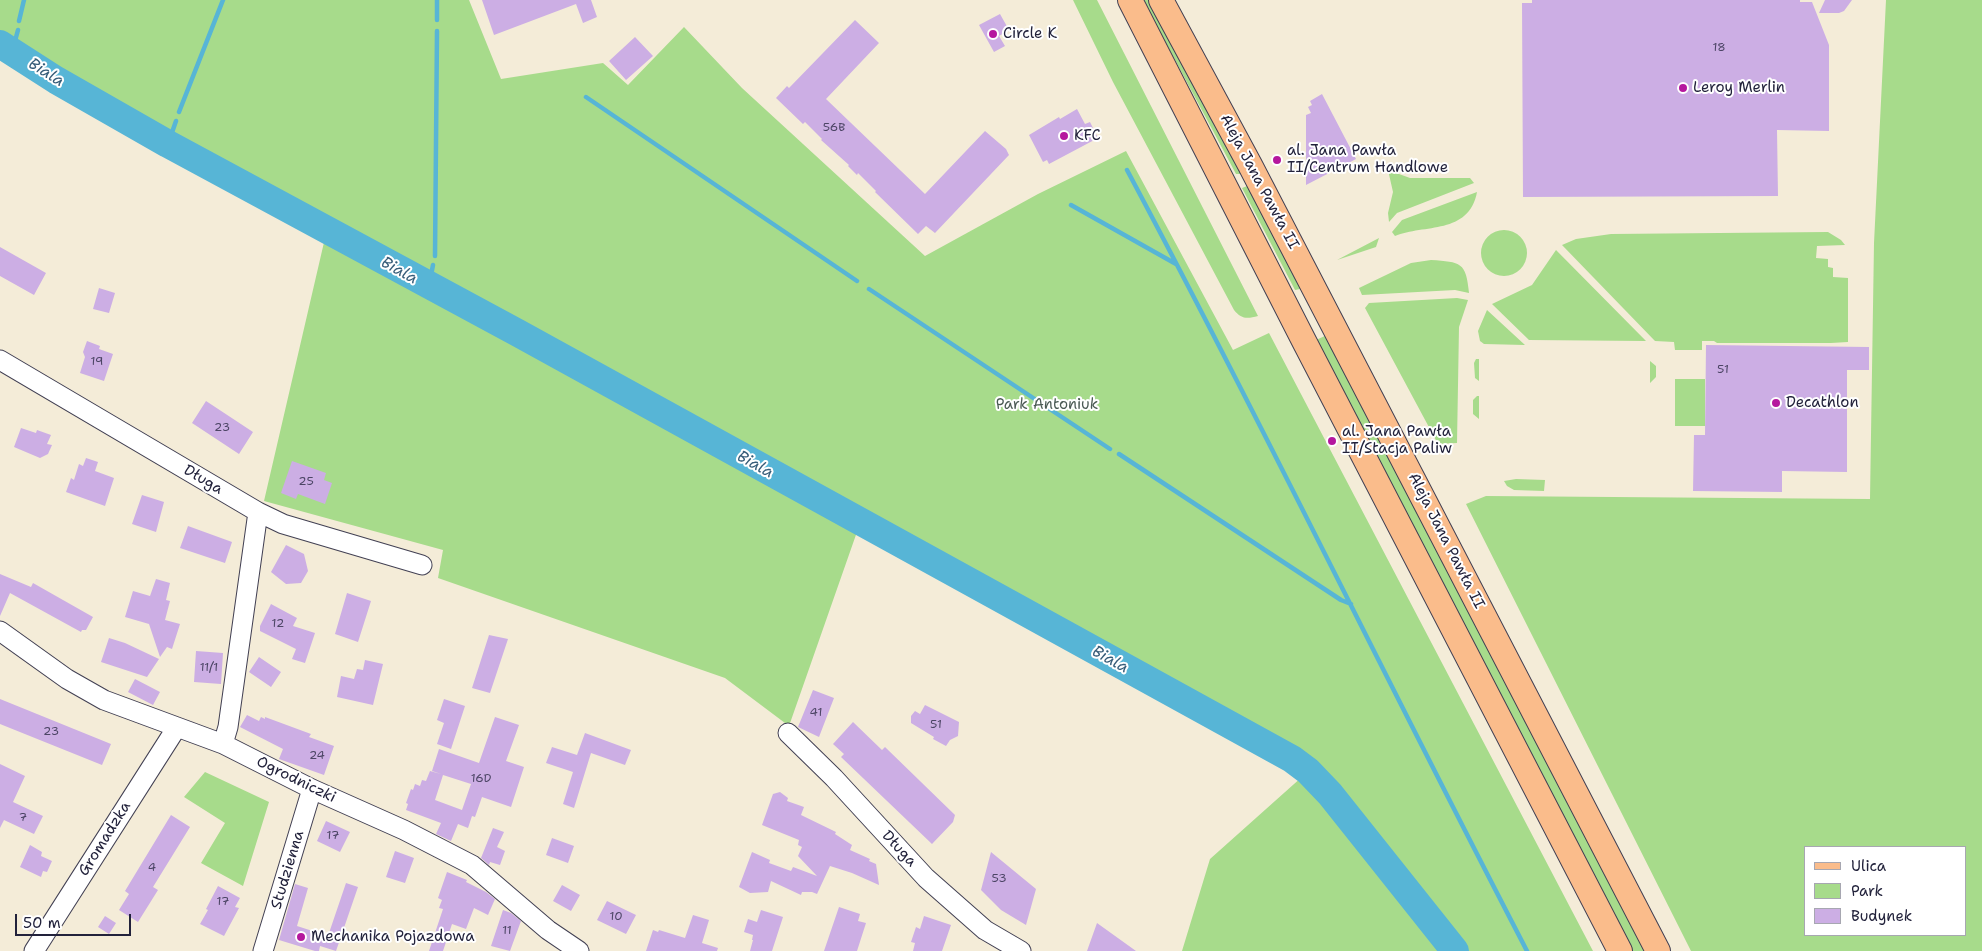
<!DOCTYPE html>
<html>
<head>
<meta charset="utf-8">
<style>
	body { margin:0 }
	#map { position:relative; width:1982px; height:951px; overflow:hidden; background:#f4ecd8; font-family:"Shantell Sans",sans-serif }
	canvas { display:block }
	.legend { position:absolute; left:1804px; top:846px; width:162px; height:90px; box-sizing:border-box; background:#fff; border:1px solid #a7a7b1; margin:0; padding:6px 9px; list-style:none; font-size:15px; color:#22223b }
	.legend li { display:flex; align-items:center; gap:10px; height:25px }
	.legend b { width:25px; border:1px solid #a7a7b1 }
	.scale { position:absolute; left:15px; top:914px; width:116px; height:22px; box-sizing:border-box; border:2px solid #22223b; border-top:0; padding-left:6px; font-size:15px; line-height:18px; white-space:nowrap; color:#22223b; -webkit-text-stroke:4px #fff; paint-order:stroke }
</style>
</head>
<body>
<div id="map">
<canvas width="1982" height="951"></canvas>
<ul class="legend">
<li><b style="height:6px;background:#fabc8b"></b>Ulica</li>
<li><b style="height:14px;background:#a7db8b"></b>Park</li>
<li><b style="height:14px;background:#ccaee4"></b>Budynek</li>
</ul>
<div class="scale">50 m</div>
</div>
<script>
const ctx = document.querySelector('canvas').getContext('2d');
ctx.lineJoin = 'round';
function fill(path, color) { ctx.fillStyle = color; ctx.fill(path, 'evenodd'); }
function stroke(path, color, width, dash) { ctx.strokeStyle = color; ctx.lineWidth = width; ctx.lineCap = dash ? 'butt' : 'round'; ctx.setLineDash(dash || []); ctx.stroke(path); }
function label(font, color, halo, rows, align = 'center') {
  ctx.font = font + ' "Shantell Sans",sans-serif'; ctx.lineWidth = 4; ctx.setLineDash([]); ctx.textBaseline = 'middle'; ctx.strokeStyle = halo; ctx.fillStyle = color; for (const [text, x, y, turn = 0] of rows) {
    ctx.save(); ctx.translate(x, y); ctx.rotate((+turn || 0) * Math.PI / 180); ctx.textAlign = isNaN(turn) ? turn : align; if (halo) ctx.strokeText(text, 0, 0); ctx.fillText(text, 0, 0); ctx.restore();
  }
}
fill(new Path2D(`
	M0 0H469L501 79 603 63 628 85 684 27 742 88 925 256 1038 194 1126 151 1233 350 1269 333 1593 951H1458L1333 792 1317 773 1295 756 168 144 56 80 0 41Z
	M1073 0H1097L1258 316C1247 319 1241 319 1234 310L1113 82Z
	M1143 0H1153L1242 171 1240 174H1236Z
	M1886 0H1982V951H1691L1466 504 1486 496 1870 499 1874 243ZM1966 847V935H1806V847Z
	M1388 170 1410 178H1470L1474 183 1397 213 1389 222 1388 213 1393 192Z
	M1250 185 1301 284 1300 289 1295 290 1242 188Z
	M1477 192C1469 235 1424 224 1395 236L1392 232 1402 220Z
	M1481 253a23 23 0 1 1 46 0a23 23 0 1 1-46 0Z
	M1828 232 1841 240 1845 245 1817 246 1816 258 1828 259V267L1833 268V277L1848 278V342L1831 343H1717L1714 341H1702V350H1675L1674 342 1655 341 1562 245 1576 239 1611 234Z
	M325 238 858 529 789 726 725 678 438 578 443 550 264 501Z
	M1379 238 1376 247 1337 260Z
	M1556 250 1646 341 1529 340 1492 304 1532 285Z
	M1431 260C1461 262 1466 262 1469 293L1455 290 1362 295 1359 288 1411 263Z
	M1457 298 1468 300 1459 327 1457 443 1438 444 1365 308 1369 303Z
	M1487 310 1525 345 1484 344 1480 341 1478 331Z
	M1329 334 1647 951H1631L1314 341Z
	M1476 359H1479V381L1475 378 1474 363Z
	M1650 361 1656 366V377L1650 383Z
	M1675 379H1705V426H1675Z
	M1477 396H1479V419L1473 414V400Z
	M1516 479 1545 480 1544 491 1514 490 1507 486 1504 481Z
	M205 772 269 802 243 886 201 863 225 823 184 797Z
	M1303 776 1443 951H1182L1210 859Z`), '#a7db8b');
stroke(new Path2D(`
	M437 20V0
	M19 21 24 0
	M12 52 18 30
	M586 97 857 281
	M179 112 223 0
	M168 144 176 121
	M1127 170C1265 428 1392 692 1527 951
	M1071 205 1176 264
	M435 256 437 31
	M429 286 433 265
	M869 289 1110 449
	M1119 454 1341 600 1351 604`), '#57b5d6', 4.5);
stroke(new Path2D(`
	M0 44 56 80 168 144 518 333 1292 759 1308 771 1330 794 1455 951`), '#57b5d6', 28);
fill(new Path2D(`
	M482 0H591L597 17 583 23 576 4 494 35Z
	M1532 0H1800V2H1812L1829 45V131L1777 130 1778 196 1523 197 1522 3H1532Z
	M1825 0H1852L1844 11 1839 13H1819Z
	M1000 14 1009 30 999 36 1005 46 994 52 979 25Z
	M855 20 879 43 826 99 925 194 985 131 1006 149 1009 155 935 233 926 226 918 234 875 192 876 191 858 173 857 175 848 166 849 165 821 140 822 139 805 122 803 124 776 98 787 86 789 88Z
	M635 37 653 56 626 80 609 61Z
	M1322 94 1356 159 1306 185V115L1311 113 1308 107 1312 105 1310 101Z
	M1077 109 1085 124 1090 122 1098 138 1049 164 1047 160 1043 162 1029 135 1059 117 1060 119Z
	M0 247 46 273 34 295 0 276Z
	M99 288 115 293 109 313 93 309Z
	M87 341 100 346 99 349 113 354 104 381 80 373 85 357 83 352Z
	M1706 345 1869 347V370H1847V472L1782 471V492L1693 491 1694 435H1705Z
	M206 401 253 432 239 454 192 423Z
	M21 428 36 433 37 430 51 435 47 444 52 445 48 454 40 458 14 447Z
	M86 458 98 462 95 471 114 478 105 506 66 492 71 478 74 480 79 464 83 466Z
	M292 461 326 473 324 480 332 483 325 504 298 494 296 499 281 493Z
	M142 495 164 502 156 532 132 524Z
	M188 526 232 542 225 563 180 548Z
	M286 545 304 554 308 571 301 583 286 584 271 572Z
	M0 574 31 587 33 583 93 617 86 630H82L81 632 10 593 0 616Z
	M156 579 170 583 166 600 170 601 165 620 180 624 172 649 167 647 160 657 149 624 125 617 133 591 150 596Z
	M347 593 371 601 358 642 335 634Z
	M271 604 297 618 293 626 315 633 305 663 292 659 296 649 260 631V626Z
	M489 635 508 639 490 693 472 688Z
	M109 638 125 643 159 659 147 677 101 662Z
	M196 651 223 653 221 684 194 682Z
	M259 657 281 672 271 687 249 672Z
	M365 660 383 664 373 705 337 697 341 676 354 679 357 669 363 670Z
	M135 679 160 692 153 705 128 692Z
	M813 690 834 698 819 737 798 727Z
	M0 699 111 744 102 765 0 724Z
	M444 699 465 706 451 749 437 744 444 723 437 720Z
	M925 705 959 722 958 736 950 740 946 746 933 739 934 737 911 723V716L915 711 920 714Z
	M247 715 259 721 261 717 265 719V717L311 734 309 737 334 746 324 775 279 759 283 749 240 727Z
	M495 717 519 725 506 761 524 767 511 807 482 797 475 817 472 816 468 828 458 824 451 841 436 834 441 823 406 810 408 804 406 803 411 789 413 790 415 784 420 786 422 780 426 781 430 771 441 774 432 771 439 749 479 763ZM443 775 471 784 462 810 435 800Z
	M853 722 882 750 885 747 955 815 953 822 932 844 841 757 844 754 833 744Z
	M585 733 631 750 625 765 591 753 574 808 563 804 573 772 546 763 552 747 577 755Z
	M0 764 25 776 13 802 43 816 34 834 4 820 0 828Z
	M780 792 788 798 787 801 804 807 801 815 836 832 835 834 852 845 850 850 870 859 869 861 876 864 879 885 852 873 830 866 817 894 812 892H802L801 895 771 881 768 892 750 893 739 887 752 852 770 860 769 863 791 871 793 867 817 876 798 856 802 847 798 845 799 840 762 825 773 794Z
	M171 815 190 827 153 887 158 890 138 922 119 910 129 894 125 891Z
	M326 821 350 832 340 852 317 841Z
	M493 828 504 832 497 847 505 851 500 865 490 862 489 865 481 858Z
	M552 838 574 846 568 863 546 855Z
	M30 845 42 852 41 856 52 861 47 872 43 871 41 877 20 867Z
	M395 851 414 858 405 883 386 877Z
	M991 852 1036 889 1026 925 1001 910 981 890Z
	M447 872 467 880 466 882 486 892 495 899 488 915 474 908 466 929 452 924 443 951H429L443 909 439 908 442 900 438 898Z
	M346 883 358 887 336 951 320 946 319 951H315L279 940 295 884 308 888 297 926 328 936Z
	M562 885 580 895 571 911 553 901Z
	M218 886 240 898 235 907 239 908 224 936 200 924 208 910 206 909Z
	M607 901 636 915 626 934 597 920Z
	M839 907 860 914 858 921 866 923 857 951H824Z
	M503 910 511 913 521 921 510 951 491 946Z
	M761 910 783 917 772 951H750L753 940H752L753 935 744 932 748 919 757 922Z
	M693 915 709 920 702 943 718 948 717 951H646L653 930 658 932 659 930 685 938Z
	M105 916 116 923 109 934 98 927Z
	M924 916 951 925 942 951H913L915 943 911 942 916 927 920 929Z
	M1097 923 1136 951H1087Z`), '#ccaee4');
const minor = new Path2D(`
	M0 360 258 512 283 524 422 565
	M0 631 67 679 104 700 223 744 312 789 404 830 472 865 548 930 579 951
	M788 733 834 778 926 878 985 930 1021 951
	M223 744 228 727 258 512
	M34 951 177 727
	M263 951 312 789`);
const major = new Path2D(`
	M1130 0 1304 341 1620 951
	M1161 0 1250 165 1658 951`);
stroke(minor, '#424053', 21);
stroke(major, '#424053', 26);
stroke(minor, '#fff', 19);
stroke(major, '#fabc8b', 24);
for (const [x, y, r, color] of [
	[993,34,5,"#b5179e"],
	[1683,88,5,"#b5179e"],
	[1064,136,5,"#b5179e"],
	[1277,160,5,"#b5179e"],
	[1776,403,5,"#b5179e"],
	[1332,441,5,"#b5179e"],
	[301,937,5,"#b5179e"]
]) { const dot = new Path2D(); dot.arc(x, y, r, 0, 2 * Math.PI); ctx.fillStyle = color; ctx.fill(dot); stroke(dot, '#fff', 2); }
label('12px', '#4c4565', null, [
	["18",1719,48],
	["56B",834,128],
	["19",97,362],
	["51",1723,370],
	["23",222,428],
	["25",306,482],
	["12",278,624],
	["11/1",209,668],
	["41",816,713],
	["51",936,725],
	["23",51,732],
	["24",317,756],
	["16D",481,779],
	["7",23,818],
	["17",333,836],
	["4",152,868],
	["53",999,879],
	["17",223,902],
	["10",616,917],
	["11",507,931]
]);
label('15px', '#22223b', '#fff', [
	["Circle K",1003,34],
	["Leroy Merlin",1693,88],
	["KFC",1074,136],
	["al. Jana Pawła",1287,151],
	["II/Centrum Handlowe",1287,168],
	["Decathlon",1786,403],
	["al. Jana Pawła",1342,432],
	["II/Stacja Paliw",1342,449],
	["Mechanika Pojazdowa",311,937]
], 'left');
label('15px', '#22223b', '#fff', [
	["Aleja Jana Pawła II",1259,182,62],
	["Długa",203,480,31],
	["Aleja Jana Pawła II",1446,541,63],
	["Ogrodniczki",296,780,26],
	["Gromadzka",105,839,-58],
	["Długa",899,849,47],
	["Studzienna",288,870,-73]
]);
label('15px', '#4a5a53', '#fff', [
	["Park Antoniuk",1047,405]
]);
label('italic 16px', '#375d79', '#fff', [
	["Biala",46,73,32],
	["Biala",399,271,29],
	["Biala",755,465,29],
	["Biala",1110,660,29]
]);
</script>
</body>
</html>
